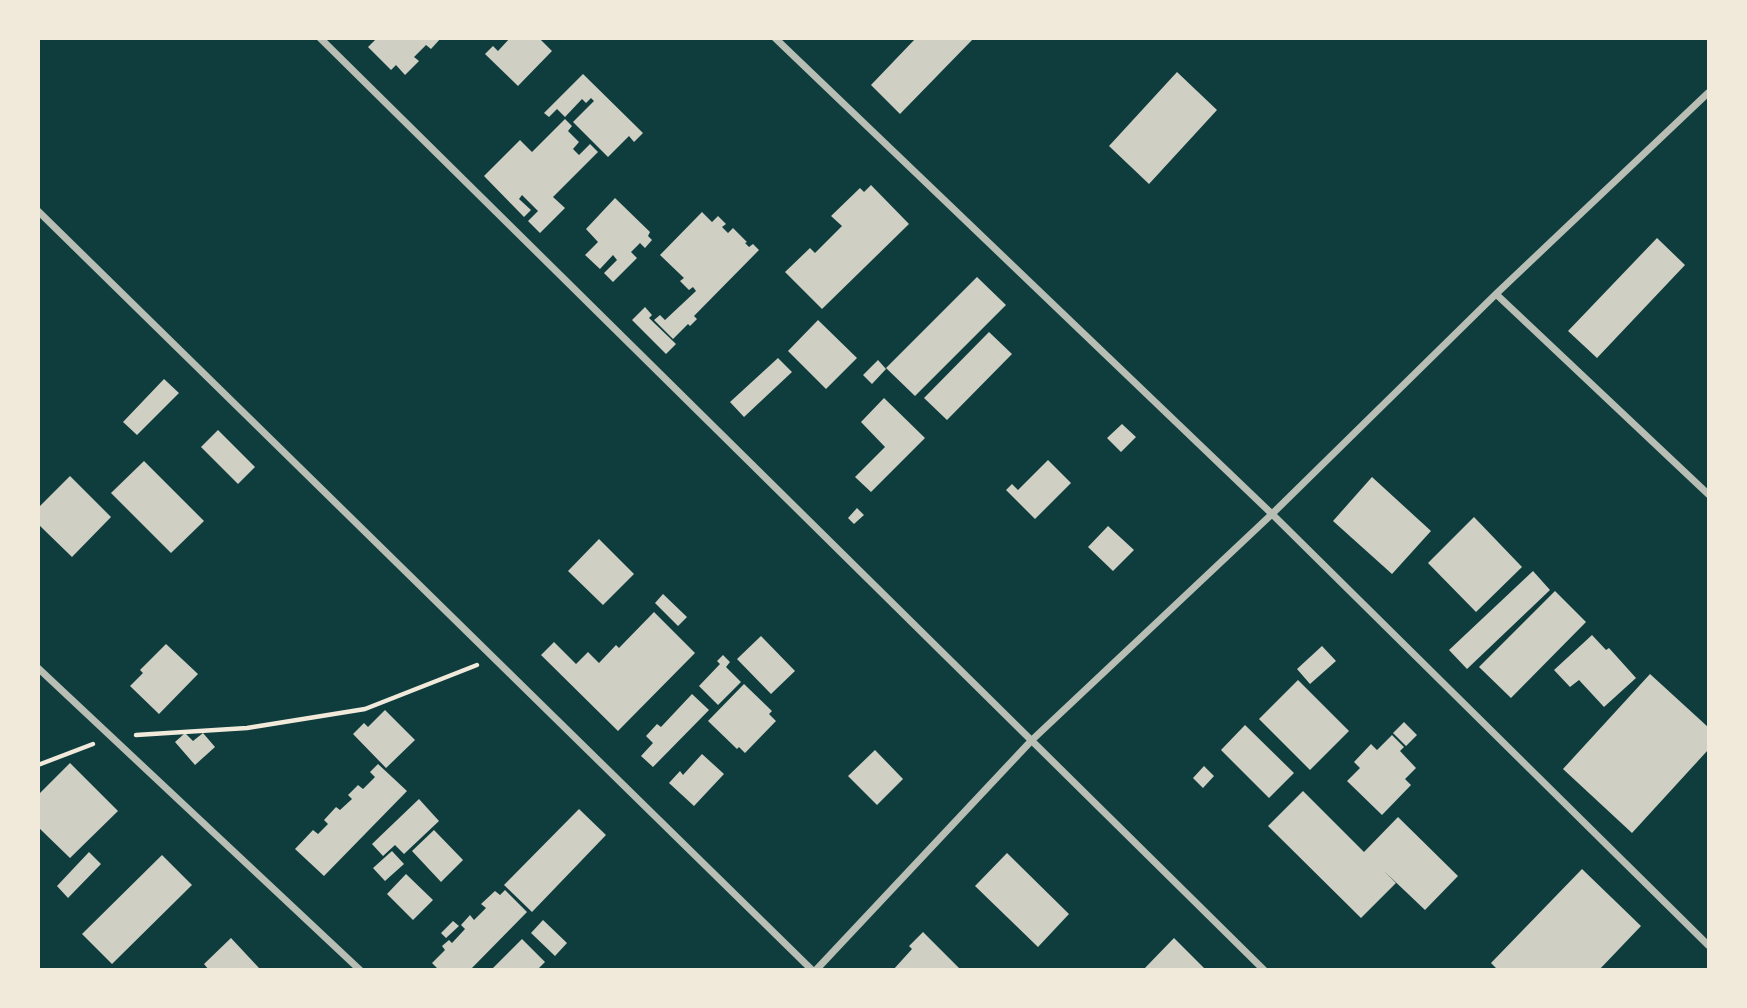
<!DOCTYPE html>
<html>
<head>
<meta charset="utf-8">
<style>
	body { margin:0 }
	#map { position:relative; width:1747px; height:1008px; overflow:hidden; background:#0f3d3e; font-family:"Source Serif 4",serif }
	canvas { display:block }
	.frame { position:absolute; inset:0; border:40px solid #f1e9da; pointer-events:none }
</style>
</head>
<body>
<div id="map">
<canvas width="1747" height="1008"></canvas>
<div class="frame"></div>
</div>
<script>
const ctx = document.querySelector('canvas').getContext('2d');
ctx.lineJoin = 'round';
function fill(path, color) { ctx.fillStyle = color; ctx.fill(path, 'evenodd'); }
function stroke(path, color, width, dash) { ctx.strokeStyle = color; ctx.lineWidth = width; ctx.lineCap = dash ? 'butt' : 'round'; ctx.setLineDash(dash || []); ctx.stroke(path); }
fill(new Path2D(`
	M377 38H441L431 49 426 45 414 57 419 61 405 75 396 65 391 70 368 47Z
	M510 38H539L552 51 518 86 485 54 493 46 498 51Z
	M916 38H974L900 114 871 85Z
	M1177 72 1217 110 1149 184 1109 146Z
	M583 74 643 133 634 142 629 136 608 157 573 122 594 101 591 98 586 103 582 99 565 117 557 109 549 117 544 113Z
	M565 119 572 126 568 131 579 142 573 149 579 155 590 144 598 152 553 197 565 208 540 233 528 221 538 211 522 195 519 199 531 210 524 217 484 176 520 140 532 152Z
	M871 185 909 224 822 309 785 272 810 248 815 253 842 226 831 216 860 188 864 192Z
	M615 198 650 232 648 236 652 240 645 248 640 243 631 252 637 258 613 282 604 273 617 260 613 255 600 269 585 255 598 242 586 229Z
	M702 212 712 222 718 216 726 224 722 227 728 233 733 228 747 242 745 243 749 247 753 244 759 250 694 316 697 319 690 326 688 324 673 339 654 320 660 315 665 320 696 291 693 287 689 290 680 281 684 278 660 255Z
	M1657 238 1685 265 1597 358 1568 331Z
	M977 277 1006 305 915 396 886 368Z
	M645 307 652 315 649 318 676 344 666 354 632 320Z
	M818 320 857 358 826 389 788 351Z
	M989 332 1012 354 947 420 924 398Z
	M778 358 792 372 744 417 730 402Z
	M878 360 886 369 872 384 863 375Z
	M164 379 179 393 137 435 123 422Z
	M884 398 925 438 871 492 855 477 885 447 861 422Z
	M1122 424 1136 437 1121 452 1107 438Z
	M218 430 255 467 238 484 201 447Z
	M1048 460 1071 483 1035 519 1006 490 1012 484 1018 490Z
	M144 461 204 521 171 553 111 493Z
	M70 476 111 517 72 557 38 524V508Z
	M1372 477 1431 531 1392 574 1333 521Z
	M857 508 864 515 854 524 848 518Z
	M1474 517 1522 567 1476 612 1428 563Z
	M1108 526 1134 550 1113 571 1088 547Z
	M599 539 634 574 603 605 568 571Z
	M1533 571 1550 590 1467 669 1449 650Z
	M1555 591 1586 622 1511 698 1479 667Z
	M663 594 687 617 678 626 655 603Z
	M654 612 695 653 618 731 541 655 554 642 576 664 588 652 599 663 616 645 619 648Z
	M1592 635 1606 650 1609 648 1636 678 1604 707 1579 680 1570 687 1554 670Z
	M761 636 795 671 771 694 737 659Z
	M166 644 198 674 159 714 130 686 143 673 140 670Z
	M1322 646 1336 661 1310 684 1297 669Z
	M723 655 730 662 726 667 741 682 718 705 699 686 720 664 717 661Z
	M1650 674 1708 727V750L1632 833 1563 769Z
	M1298 680 1349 731 1310 770 1259 719Z
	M744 684 772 711 769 714 776 721 745 753 739 747 737 749 708 721Z
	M692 694 709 710 653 767 641 756 653 743 646 736 657 724 661 727Z
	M385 710 415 740 386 768 353 734 364 723 368 727Z
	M1404 722 1417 735 1406 746 1393 733Z
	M1245 725 1294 773 1269 798 1221 750Z
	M185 733 193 741 203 733 215 747 195 765 175 742Z
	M1392 735 1404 747 1400 751 1416 768 1405 779 1411 785 1382 815 1347 781 1360 768 1354 762 1371 744 1377 750Z
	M875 750 903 779 877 805 848 776Z
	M702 754 724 774 694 806 669 783 680 771 683 775Z
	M70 763 118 811 70 858 38 827V795Z
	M378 764 407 791 324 876 295 849 313 830 318 834 328 824 324 820 336 807 340 810 352 799 348 795 358 785 363 789 375 777 370 772Z
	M1204 766 1214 776 1203 788 1193 778Z
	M1303 791 1364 852 1398 817 1458 876 1425 910 1384 871 1396 883 1361 918 1268 826Z
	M419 799 439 821 404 854 395 845 383 856 372 844Z
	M579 809 606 835 532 912 504 885Z
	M434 830 463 860 441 882 412 851Z
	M392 851 404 864 385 881 373 868Z
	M89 852 101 864 68 898 57 886Z
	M1007 853 1069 914 1038 947 975 886Z
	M162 855 192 885 112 964 82 934Z
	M1582 869 1641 926 1599 970H1498L1491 963Z
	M406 874 433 900 413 920 387 894Z
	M505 890 527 912 470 970H439L432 963 445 950 442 946 449 940 452 943 465 929 461 925 470 915 474 920 486 908 481 904 495 891 500 895Z
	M543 920 567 943 555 956 531 933Z
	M453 921 459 926 446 938 441 933Z
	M923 932 961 970H893L912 949 909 946Z
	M231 938 259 968 257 970H209L204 964Z
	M1174 938 1206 970H1143Z
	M522 939 545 962 537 970H491Z`), '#cfcfc3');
stroke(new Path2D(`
	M136 735 247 728 365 709 477 665
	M38 765 93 744`), '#f1e9da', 4.5);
stroke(new Path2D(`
	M320 38 1264 970
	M775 38 1272 514 1496 294 1708 93
	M38 211 812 970
	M1496 294 1708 494
	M38 668 360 970
	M816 970 1032 740 1272 514 1708 945`), '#b8beb3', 7);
</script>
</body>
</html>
